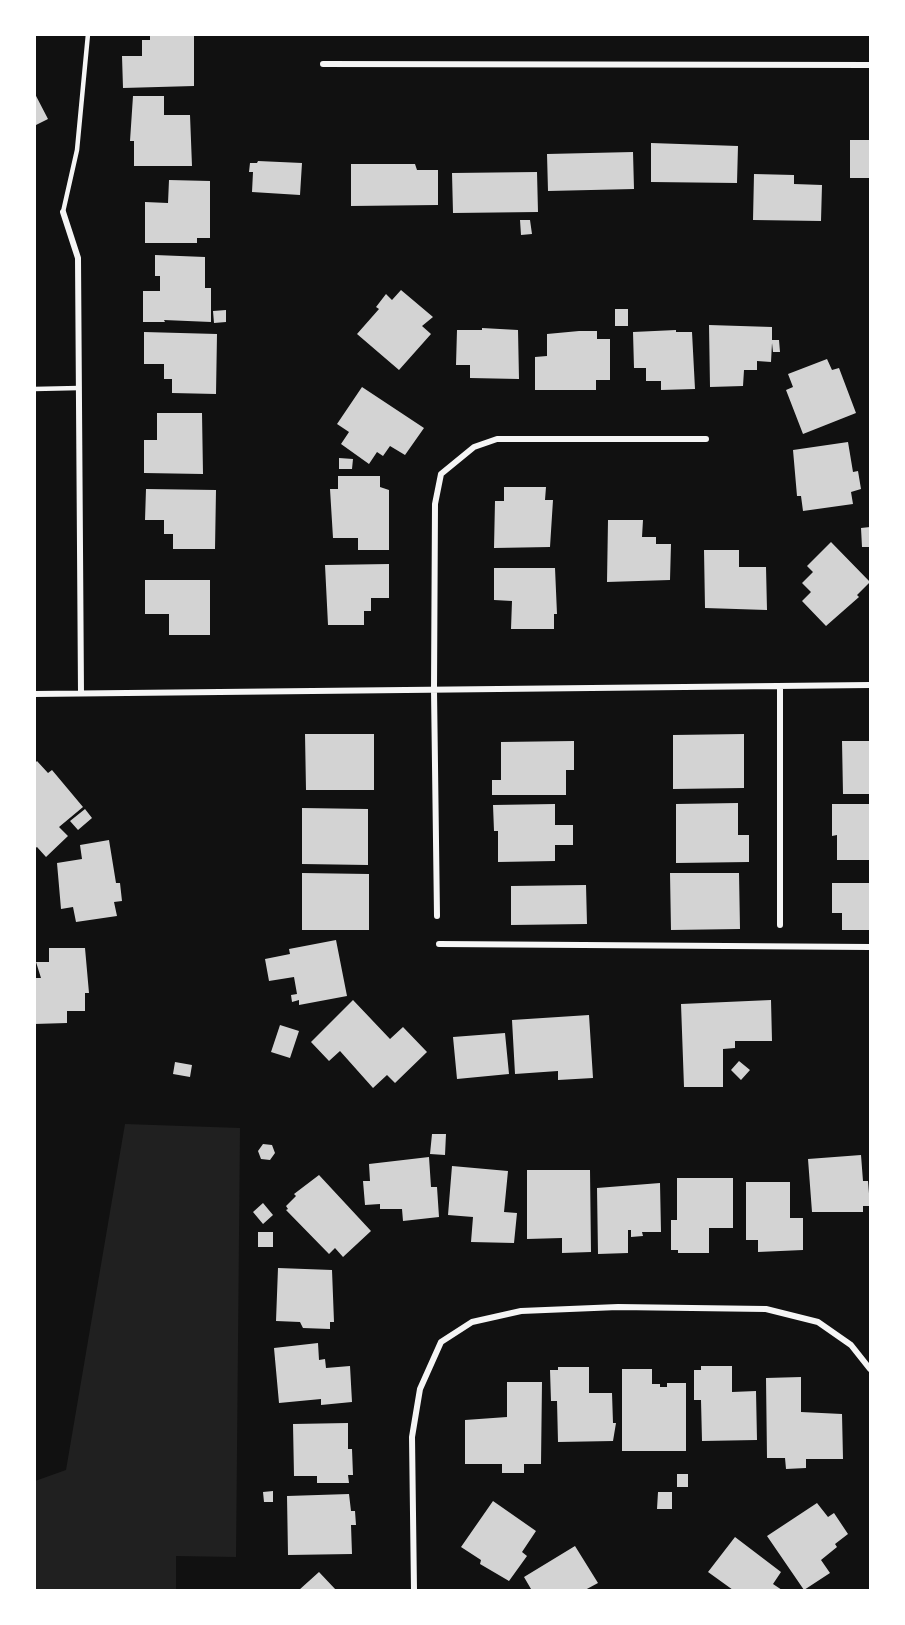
<!DOCTYPE html>
<html>
<head>
<meta charset="utf-8">
<style>
	body { margin:0 }
	#map { position:relative; width:905px; height:1625px; overflow:hidden; background:#111; font-family:Manrope,sans-serif }
	canvas { display:block }
	.frame { position:absolute; inset:0; border:36px solid #fff; pointer-events:none }
</style>
</head>
<body>
<div id="map">
<canvas width="905" height="1625"></canvas>
<div class="frame"></div>
</div>
<script>
const ctx = document.querySelector('canvas').getContext('2d');
ctx.lineJoin = 'round';
function fill(path, color) { ctx.fillStyle = color; ctx.fill(path, 'evenodd'); }
function stroke(path, color, width, dash) { ctx.strokeStyle = color; ctx.lineWidth = width; ctx.lineCap = dash ? 'butt' : 'round'; ctx.setLineDash(dash || []); ctx.stroke(path); }
fill(new Path2D(`
	M125 1124 240 1128 236 1557 176 1556V1590H35V1481L66 1470Z`), '#202020');
fill(new Path2D(`
	M150 34H194V86L123 88 122 56H142V40H150Z
	M34 92 48 119 34 126Z
	M133 96H164V115H190L192 166H134V141H130Z
	M850 140H870V178H850Z
	M651 143 738 146 737 183 651 182Z
	M633 152 634 189 548 191 547 154Z
	M258 161 302 163 300 195 252 192 253 172H249L250 163H257Z
	M351 164H415L417 170H438V205L351 206Z
	M537 172 538 212 453 213 452 173Z
	M754 174 794 175V184L822 185 821 221 753 220Z
	M169 180 210 181V238H197V243H145V202L168 203Z
	M520 220H530L532 234 521 235Z
	M155 255 205 257V288H211V322L164 320 165 322H143V291H160V276H155Z
	M401 290 433 317 422 326 431 334 399 370 357 334 379 309 376 307 386 294 392 300Z
	M615 309H628V326H615Z
	M226 310V322L214 323 213 311Z
	M709 325 772 327V340H779L780 352H773L772 343 771 362 757 361V370H744L743 386 710 387Z
	M482 328 518 330 519 379 470 378V365H456L457 330H482Z
	M676 330V332H692L695 389 661 390V381H646V368H634L633 332Z
	M579 331H597V339H610V380H596V390H535V357L547 356V334Z
	M144 332 217 334 216 394 172 393V379H164V364H144Z
	M827 359 832 370 839 368 856 413 803 434 786 390 793 387 788 374Z
	M362 387 424 428 405 455 390 446 383 456 377 452 369 464 341 444 349 432 337 424Z
	M157 413H202L203 474 144 473V440H157Z
	M848 442 853 472 858 471 861 489 851 492 853 504 803 511 801 496H797L793 450Z
	M339 458 353 459 352 469H339Z
	M338 476H380V487L389 490V550H358V538H333L330 489H338Z
	M504 487H546L545 500H553L550 547 494 548 495 501H504Z
	M146 489 216 490 215 549H173V534H164V520H145Z
	M608 520H643L642 537H656V544H671L670 580 607 582Z
	M870 527V547H862L861 528Z
	M831 542 870 582 857 595 859 597 826 626 802 601 811 592 802 583 813 572 807 566Z
	M704 550H739V567H766L767 610 705 608Z
	M389 564V598H371V611H364V625H328L325 565Z
	M494 568H555L557 614H554V629H511L512 601 494 600Z
	M145 580H210V635H169V614H145Z
	M305 734H374V790H306Z
	M744 734V788L673 789V735Z
	M574 741V770H566V795H492V780H501V742Z
	M842 741H870V794H843Z
	M37 761 48 773 52 770 83 807 59 827 68 836 46 857 37 847 34 849V764Z
	M738 803V835H749V862L676 863V804Z
	M555 804V825H573V845H555V861L498 862V831H494L493 805Z
	M832 804H870V860H837V835L832 836Z
	M302 808 368 809V865L302 864Z
	M85 809 92 818 78 830 70 821Z
	M109 840 116 883H120L122 901 114 902 117 916 76 922 73 907 61 909 57 863 82 859 80 845Z
	M302 873 369 874V930H302Z
	M670 873H739L740 929 671 930Z
	M832 883H870V930H842V913H832Z
	M586 885 587 924 511 925V886Z
	M336 940 347 996 299 1005V1000L292 1002 291 995 297 994 294 977 269 981 265 959 290 954 289 949Z
	M49 948H85L89 993H85V1011H67V1023L34 1024V978H41L36 962H49Z
	M353 1000 390 1039 403 1027 427 1052 395 1083 387 1075 373 1088 340 1051 329 1061 311 1042Z
	M771 1000 772 1041H735V1048L723 1049V1087H684L681 1004Z
	M589 1015 593 1078 558 1080V1071L515 1074 512 1020Z
	M280 1025 299 1031 290 1058 271 1052Z
	M505 1033 509 1074 457 1079 453 1037Z
	M739 1061 750 1070 741 1080 731 1070Z
	M175 1062 192 1065 190 1077 173 1074Z
	M432 1134H446L445 1155 430 1154Z
	M263 1144 272 1145 275 1153 270 1160 261 1159 258 1151Z
	M861 1155 863 1181H868L870 1206H863V1212H812L808 1159Z
	M429 1157 431 1187H437L439 1217 403 1221 402 1209H380V1204L365 1205 363 1181H370L369 1164Z
	M452 1166 508 1171 504 1212 517 1213 514 1243 471 1242 473 1217 448 1215Z
	M527 1170H590L591 1252 562 1253V1238L527 1239Z
	M319 1175 371 1231 343 1257 335 1248 329 1254 286 1210 288 1209 286 1206 296 1196 294 1194Z
	M677 1178H733V1228H709V1253H678V1250H671V1220H677Z
	M746 1182H790V1218H803V1250L758 1252V1240H746Z
	M660 1183 661 1232H642L643 1236 631 1237V1230H628V1253L598 1254 597 1188Z
	M263 1203 273 1215 263 1224 253 1212Z
	M258 1232H273V1247H258Z
	M278 1268 332 1270 334 1322H330V1329L303 1328 300 1322 276 1321Z
	M318 1343 319 1360 325 1359 326 1368 350 1366 352 1402 321 1405V1399L279 1403 274 1348Z
	M701 1366H732V1392L756 1391 757 1440 702 1441 701 1400H694V1370H701Z
	M558 1367H589V1393H612L613 1423H616L613 1441 558 1442 557 1401H551L550 1370H558Z
	M622 1369H652V1384H660V1387H667V1383H686V1451H622Z
	M801 1377V1412L842 1414 843 1459H806V1468L786 1469 785 1458H767L766 1378Z
	M507 1382H542L541 1464H524V1473H502V1464H465V1420L507 1417Z
	M348 1423V1449H352L353 1475H348L349 1483H317V1476H294L293 1424Z
	M677 1474H688V1487H677Z
	M273 1491V1502H264L263 1492Z
	M658 1492H672V1509H657Z
	M349 1494 351 1511H355L356 1525H351L352 1554 288 1555 287 1496Z
	M493 1501 536 1531 522 1552 527 1556 509 1581 480 1564 481 1560 461 1547Z
	M817 1503 828 1517 834 1513 848 1534 835 1544 837 1547 821 1560 830 1573 804 1590 767 1536Z
	M735 1537 781 1572 773 1584 782 1590H733L708 1572Z
	M575 1546 598 1583 585 1590H528L531 1589 524 1577Z
	M319 1572 336 1590H299Z`), '#d3d3d3');
stroke(new Path2D(`
	M63 212 77 150 88 34
	M34 389 79 388`), '#f5f5f5', 4.5);
stroke(new Path2D(`
	M323 64 870 65
	M63 212 78 258 81 693
	M780 686V925
	M34 694 870 685
	M437 916 434 690 435 504 441 474 474 447 497 439H706
	M439 944 870 947
	M414 1590 412 1437 420 1389 441 1342 472 1322 521 1311 618 1307 766 1309 818 1322 851 1345 870 1369`), '#f5f5f5', 6);
</script>
</body>
</html>
